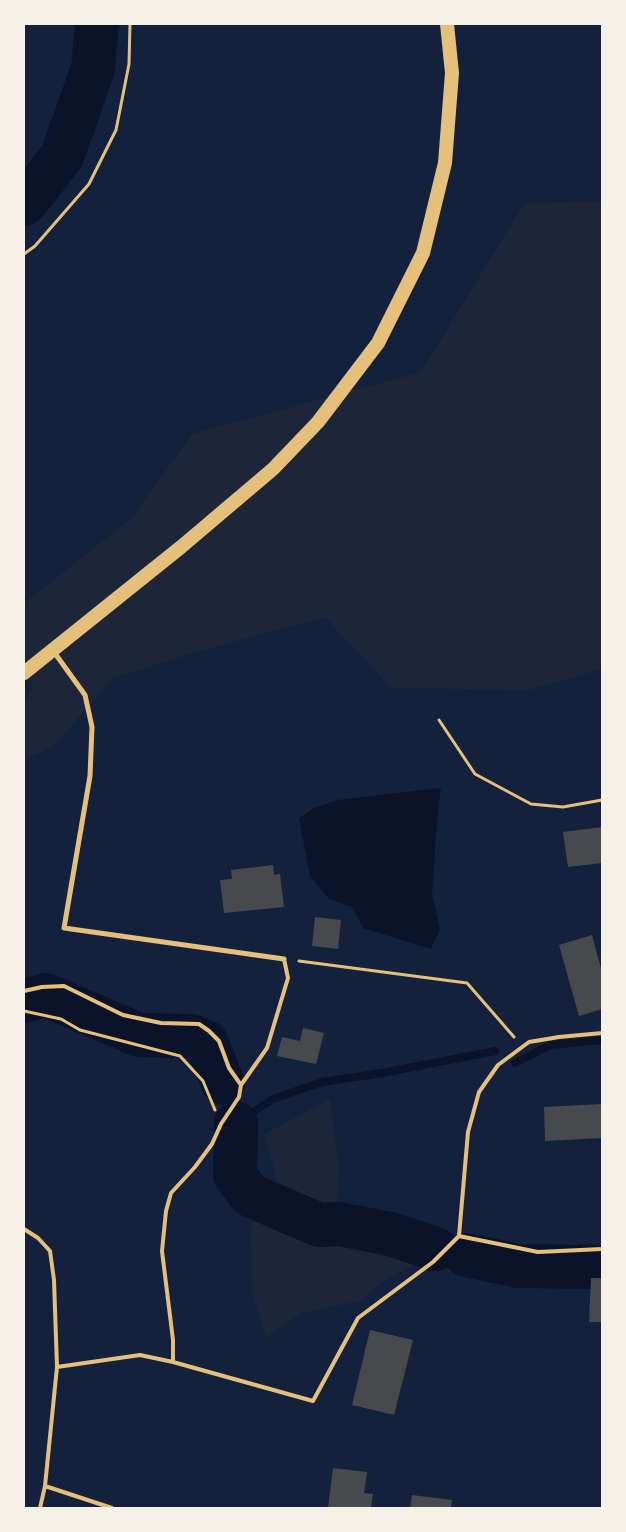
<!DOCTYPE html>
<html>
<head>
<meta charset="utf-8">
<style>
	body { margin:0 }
	#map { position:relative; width:626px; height:1532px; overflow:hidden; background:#14213d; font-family:"Exo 2",sans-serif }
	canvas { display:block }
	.frame { position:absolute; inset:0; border:25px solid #f6f1e7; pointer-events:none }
</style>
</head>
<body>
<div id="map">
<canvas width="626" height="1532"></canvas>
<div class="frame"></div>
</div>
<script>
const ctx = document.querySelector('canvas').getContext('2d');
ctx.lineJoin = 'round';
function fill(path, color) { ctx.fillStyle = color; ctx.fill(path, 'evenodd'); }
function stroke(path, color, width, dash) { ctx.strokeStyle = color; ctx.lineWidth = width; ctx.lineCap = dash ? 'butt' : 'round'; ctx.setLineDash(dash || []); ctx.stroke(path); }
fill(new Path2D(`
	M602 201V669L529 690 391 688 325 617 199 651 113 678 54 746 24 760V705L33 686 24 667V603L131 519 192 434 421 372 524 204Z
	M330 1099 339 1168 336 1217 421 1252 420 1262 385 1280 360 1301 301 1313 266 1338 252 1293 251 1227 276 1176 264 1134Z`), '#1d2539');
fill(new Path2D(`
	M441 788 437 823 432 894 440 929 431 949 363 928 352 907 328 898 310 876 299 818 312 809 337 800Z`), '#0b132b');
stroke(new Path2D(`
	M515 1063 550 1045 602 1040
	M236 1123 273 1099 322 1082 382 1073 495 1051`), '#0b132b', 8);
stroke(new Path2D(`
	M24 204 28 200 62 156 93 69 97 24
	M24 1001 46 995 139 1035 191 1036 206 1042 223 1083
	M236 1123 235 1175 250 1195 319 1225 339 1224 390 1234 436 1249
	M466 1255 518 1266 602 1267`), '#0b132b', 44);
fill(new Path2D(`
	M602 827V863L568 867 563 832Z
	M273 865 274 875 280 874 284 907 224 913 220 880 232 879 231 870Z
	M315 917 341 920 338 949 312 946Z
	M592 935 602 972V1009L579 1016 559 945Z
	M303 1028 324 1033 316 1064 277 1056 282 1037 300 1041Z
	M602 1104V1138L545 1141 544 1107Z
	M591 1278H602V1322H589Z
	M370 1330 413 1340 394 1415 352 1405Z
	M333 1468 367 1472 364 1493 373 1494 371 1508H328Z
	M412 1495 452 1500 451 1508H410Z`), '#48494c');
stroke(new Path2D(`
	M24 254 35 246 89 184 116 130 129 64 130 24
	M439 720 475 774 531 804 563 807 602 800
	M299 961 467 983 514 1037
	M24 1011 61 1019 80 1030 180 1056 203 1081 215 1110`), '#e5c07b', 3);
stroke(new Path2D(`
	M24 991 42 987 64 986 123 1015 161 1023 199 1024 209 1031 219 1041 229 1068 241 1085 239 1097 221 1124 212 1144 195 1167 171 1193 166 1211 162 1251 173 1340V1362
	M241 1085 267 1048 288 978 284 959
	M24 1229 38 1238 50 1251 54 1280 57 1367 45 1486 112 1508
	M459 1236 538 1252 602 1249
	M57 1367 140 1355 173 1362 313 1401 358 1318 433 1262 459 1236 468 1132 479 1092 498 1065 529 1042 559 1037 602 1033
	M40 1508 45 1486`), '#e5c07b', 4);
stroke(new Path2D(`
	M54 652 85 695 92 727 90 776 64 928 284 959`), '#e5c07b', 5);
stroke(new Path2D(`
	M24 673 181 547 273 469 318 422 378 343 423 253 445 163 452 73 447 24`), '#e5c07b', 14);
</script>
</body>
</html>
